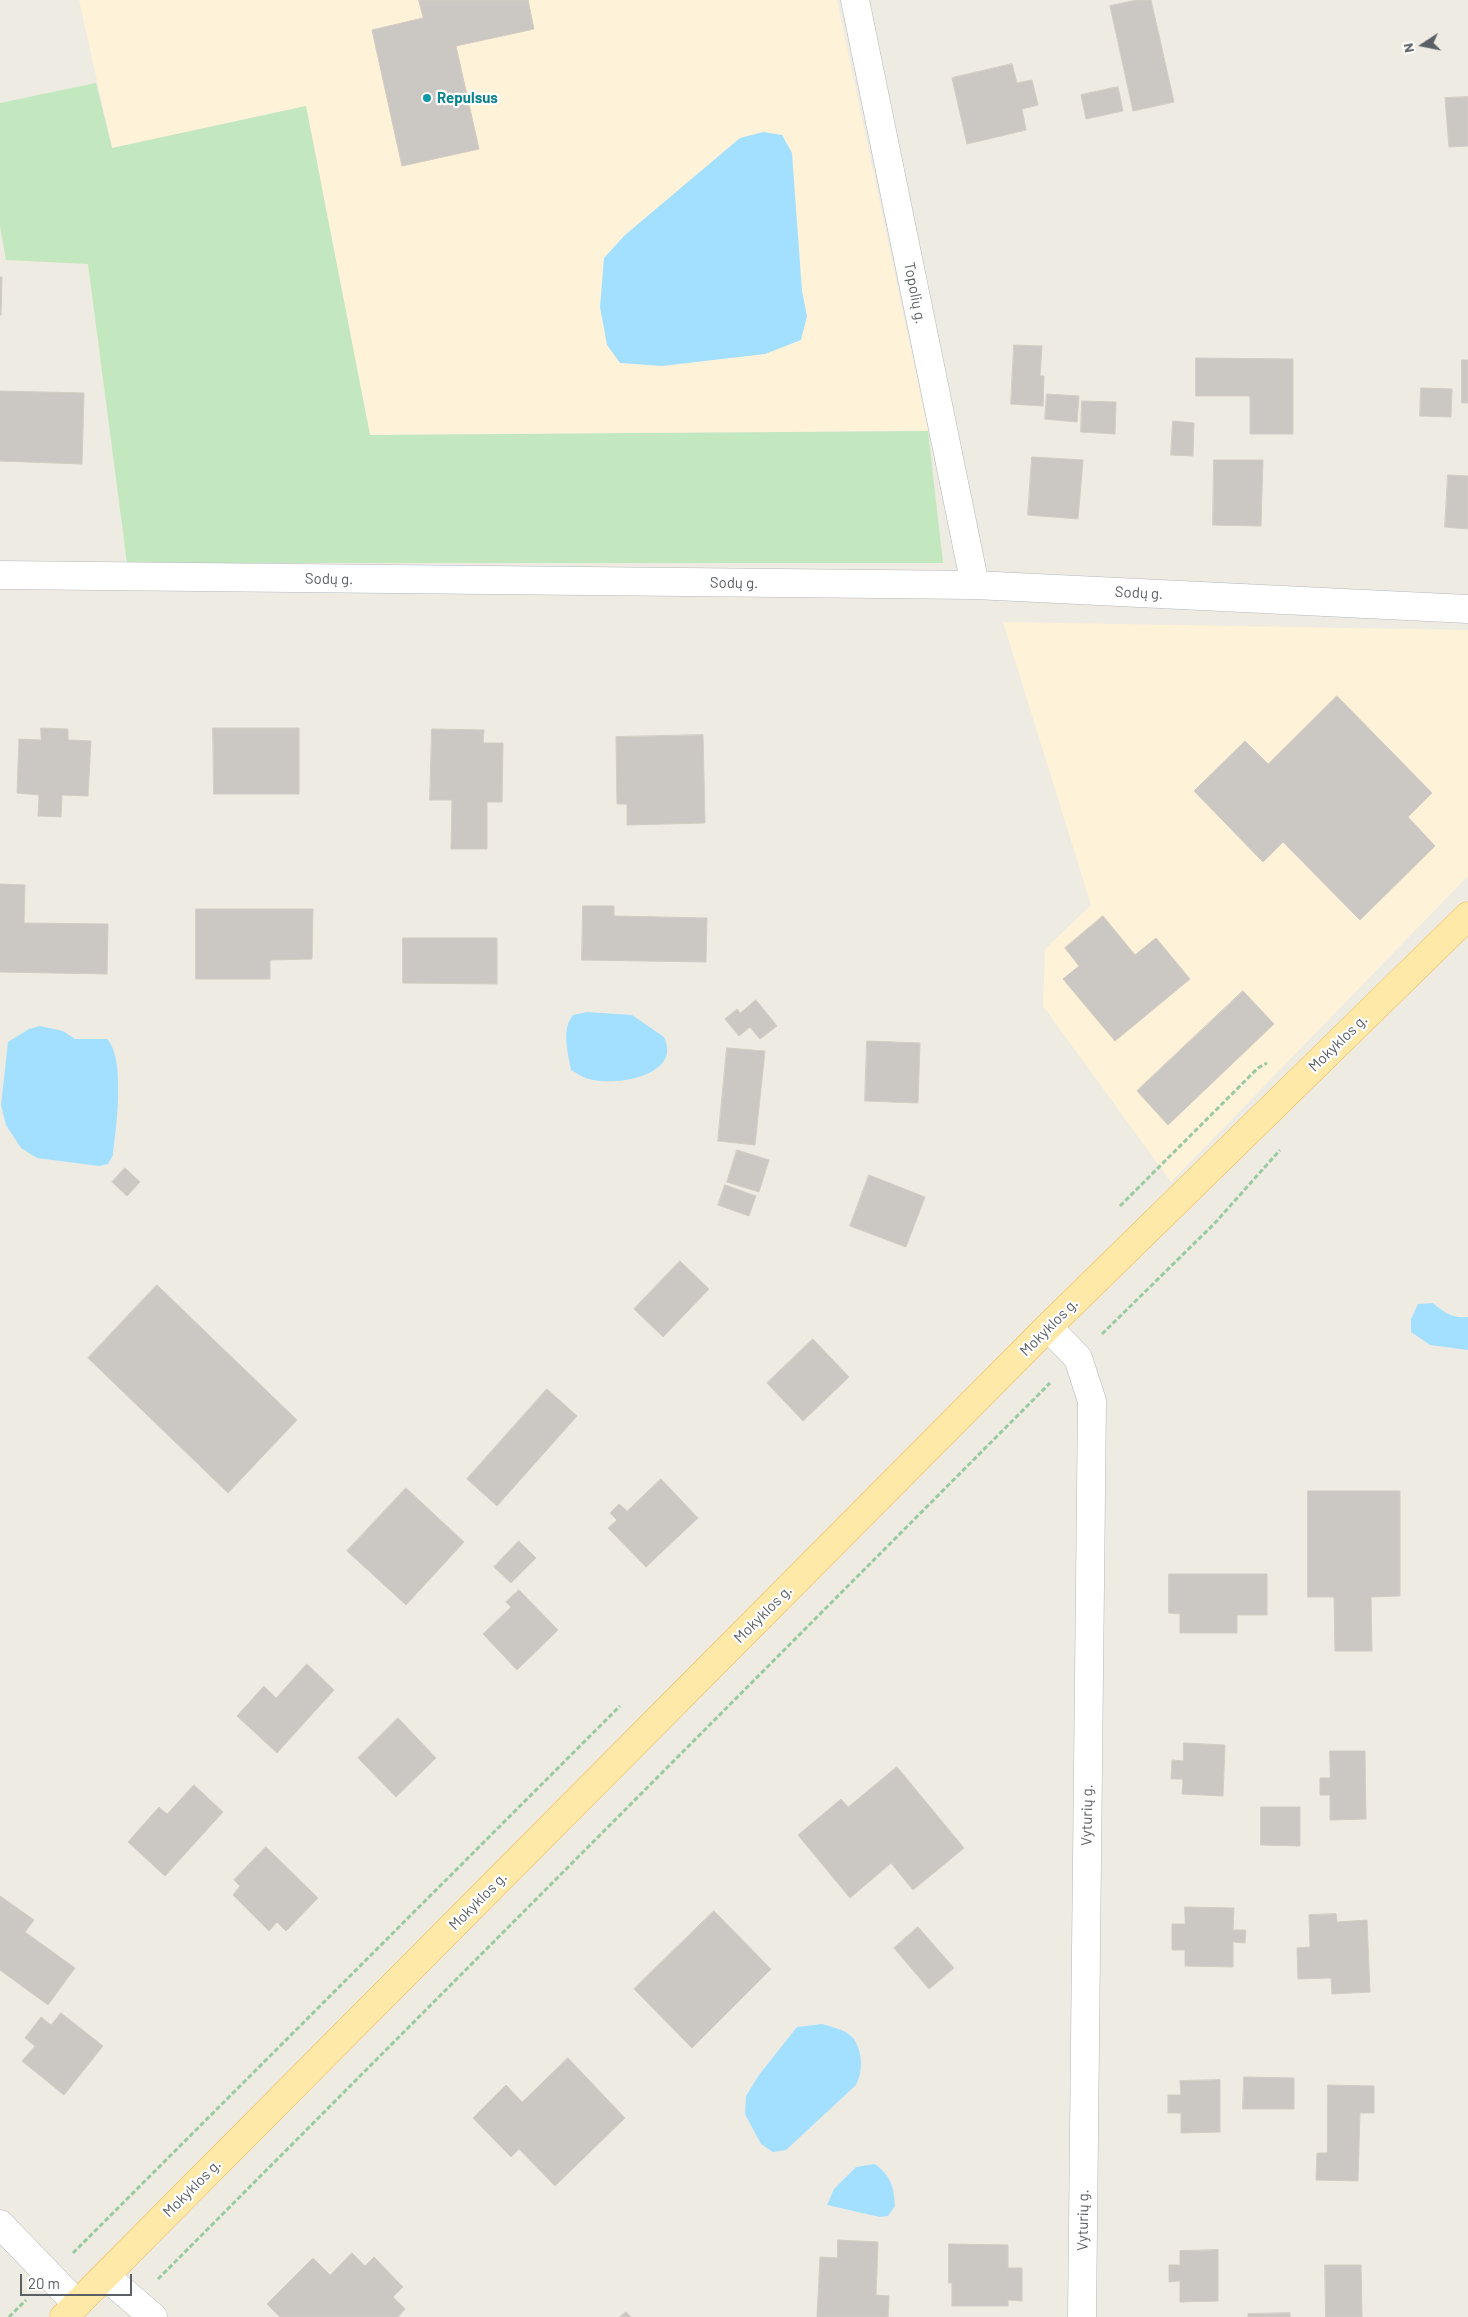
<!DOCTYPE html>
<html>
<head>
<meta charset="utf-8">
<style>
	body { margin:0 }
	#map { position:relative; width:1468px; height:2317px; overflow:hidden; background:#eeebe3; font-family:Barlow,sans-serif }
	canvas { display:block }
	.north { position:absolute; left:1398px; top:20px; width:50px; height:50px; -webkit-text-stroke:4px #fff; paint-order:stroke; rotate:259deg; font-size:14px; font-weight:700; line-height:20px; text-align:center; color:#5b6064 }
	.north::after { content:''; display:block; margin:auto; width:18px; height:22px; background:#5b6064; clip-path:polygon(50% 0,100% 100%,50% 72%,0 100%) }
	.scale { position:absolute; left:20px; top:2274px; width:112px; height:22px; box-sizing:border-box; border:2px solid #5b6064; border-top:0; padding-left:6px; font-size:15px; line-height:18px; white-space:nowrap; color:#5b6064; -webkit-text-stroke:4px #fff; paint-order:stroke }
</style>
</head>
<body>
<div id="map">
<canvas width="1468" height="2317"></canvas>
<div class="north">N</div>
<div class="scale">20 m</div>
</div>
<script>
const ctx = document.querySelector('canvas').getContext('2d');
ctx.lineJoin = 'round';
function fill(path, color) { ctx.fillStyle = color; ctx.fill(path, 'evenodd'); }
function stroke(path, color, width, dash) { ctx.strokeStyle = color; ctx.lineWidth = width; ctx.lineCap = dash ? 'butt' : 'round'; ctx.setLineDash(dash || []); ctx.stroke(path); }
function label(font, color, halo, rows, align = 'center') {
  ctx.font = font + ' Barlow,sans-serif'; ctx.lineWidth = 4.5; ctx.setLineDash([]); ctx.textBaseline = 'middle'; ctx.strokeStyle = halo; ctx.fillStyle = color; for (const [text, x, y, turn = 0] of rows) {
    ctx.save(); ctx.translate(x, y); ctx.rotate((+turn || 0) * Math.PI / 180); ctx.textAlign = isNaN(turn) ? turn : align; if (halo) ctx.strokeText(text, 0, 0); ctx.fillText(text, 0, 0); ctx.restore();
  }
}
fill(new Path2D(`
	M79 0H837L928 431 370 435 306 106 112 148Z
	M1003 622 1468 630V876L1171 1182 1043 1006 1045 949 1091 905Z`), '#fef2d9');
fill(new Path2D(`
	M96 83 112 148 306 106 370 435 928 431 943 563H127L88 264 6 260 0 226V103Z`), '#c3e7bf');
fill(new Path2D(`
	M763 132 782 135 792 153 802 291 807 316 801 340 765 354 662 366 620 363 607 345 600 307 604 258 625 235 740 138Z
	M587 1012 632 1015 664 1037C667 1044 669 1052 665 1059 654 1080 609 1085 589 1079 583 1078 577 1073 571 1070 568 1052 561 1030 573 1015Z
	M40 1026 63 1031 75 1039H107C126 1059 116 1128 113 1155L108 1164 99 1166 37 1158 21 1148 6 1125 1 1105 8 1042 29 1029Z
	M1433 1303C1443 1312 1454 1319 1468 1317V1350L1430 1345 1411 1332V1319L1418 1304Z
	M822 2024C832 2027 847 2030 854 2039 863 2053 863 2071 856 2085L786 2150 773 2152 761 2144 745 2114 746 2096 759 2075 797 2027Z
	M875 2164C891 2176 894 2187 895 2206L888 2216 880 2217 827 2205 834 2189 856 2167Z`), '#a3e0ff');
const building = new Path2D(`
	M419 0H528L534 29 456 46 479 149 402 166 372 30 423 18Z
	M1137 0H1151L1174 102 1133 111 1110 6Z
	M1012 64 1017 83 1032 80 1038 105 1022 109 1026 130 967 144 952 78Z
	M1118 87 1123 111 1086 119 1081 95Z
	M1468 97V146L1449 147 1445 98Z
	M0 277H2L1 315H0Z
	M1014 345 1042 346 1040 376H1044L1043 406 1011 404Z
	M1196 358 1293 359V434H1250V396H1196Z
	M1462 360H1468V403H1462Z
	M1421 388 1452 389 1451 417 1420 416Z
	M0 391 84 393 82 464 0 461Z
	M1047 394 1079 396 1077 422 1045 419Z
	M1082 401 1116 402 1115 434 1081 432Z
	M1173 421 1194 423 1193 456 1171 455Z
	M1032 457 1083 460 1078 519 1028 515Z
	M1214 460H1263L1261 526 1213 525Z
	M1448 475 1468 476V529L1445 527Z
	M1337 696 1432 793 1408 817 1435 846 1360 920 1283 842 1263 862 1194 791 1245 741 1268 764Z
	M41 728 68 729V740L91 741 88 796 62 795 61 817 38 816 39 795 17 793 19 739 41 740Z
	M213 728H299V794H214Z
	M432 729 484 730 483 743H503L502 802H487V849H451L452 800H430Z
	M703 735 705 823 627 825V804H617L616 737Z
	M0 884 25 885 24 923 108 924 107 974 0 972Z
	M583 906H614V916L707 918 706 962 582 960Z
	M196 909H313L312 959 270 960V979H196Z
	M1103 916 1135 955 1156 938 1190 979 1115 1041 1063 979 1079 966 1065 948Z
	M403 938H497V984L403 983Z
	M1243 991 1274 1024 1168 1125 1137 1091Z
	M756 1000 777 1026 760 1039 750 1027 739 1036 725 1019 737 1009 740 1013Z
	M867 1041 920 1043 918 1103 865 1101Z
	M727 1048 765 1051 755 1145 718 1141Z
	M737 1150 769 1160 759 1192 727 1182Z
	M125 1168 140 1182 127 1196 112 1182Z
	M869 1175 925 1197 906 1247 850 1226Z
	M725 1185 756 1196 749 1216 718 1205Z
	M680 1261 709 1289 663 1337 634 1309Z
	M157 1285 297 1420 228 1493 88 1358Z
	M813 1339 849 1377 803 1421 767 1383Z
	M547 1389 577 1416 497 1506 467 1479Z
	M661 1479 698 1518 646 1567 608 1528 617 1520 610 1513 619 1504 627 1511Z
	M406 1488 464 1542 406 1605 347 1551Z
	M1308 1491H1400V1596L1371 1597 1372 1651H1335L1334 1597H1308Z
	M519 1541 536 1558 511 1583 494 1567Z
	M1169 1574H1267V1615H1237V1633H1180V1614L1169 1613Z
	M519 1590 558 1630 517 1670 483 1634 511 1607 506 1602Z
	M307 1664 334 1690 277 1753 237 1716 264 1686 276 1698Z
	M398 1718 436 1758 396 1797 358 1758Z
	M1184 1743 1225 1745 1223 1796 1182 1794 1183 1779H1171L1172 1760 1183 1761Z
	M1330 1751H1365L1366 1819 1330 1820V1795H1320V1778H1330Z
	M897 1767 964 1848 913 1890 891 1863 850 1898 798 1835 841 1799 848 1807Z
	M194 1785 223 1812 165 1876 128 1842 159 1807 167 1814Z
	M1261 1807H1300V1846L1261 1845Z
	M266 1847 318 1898 286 1931 277 1922 269 1931 233 1895 240 1886 234 1880Z
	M0 1896 34 1920 25 1932 75 1968 48 2005 0 1970Z
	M1185 1907 1234 1908 1233 1930H1246L1245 1943 1233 1942V1967L1185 1966V1950H1172V1924H1185Z
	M714 1911 771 1969 692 2048 634 1989Z
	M1336 1914 1337 1922 1367 1920 1370 1992 1332 1994 1331 1978 1298 1979 1297 1948 1310 1947 1309 1915Z
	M918 1927 954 1968 929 1989 894 1948Z
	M61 2013 103 2046 64 2095 22 2061 35 2046 25 2038 41 2017 51 2025Z
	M568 2058 625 2118 555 2186 519 2149 511 2157 473 2118 506 2085 522 2102Z
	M1244 2077 1294 2078V2109H1243Z
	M1220 2080V2132L1181 2133V2113H1168V2095H1181L1180 2081Z
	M1328 2085 1374 2086V2113H1360L1358 2181 1316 2180 1317 2153H1327Z
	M838 2240 878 2242 876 2295 889 2296 888 2317H817L820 2257 837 2258Z
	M949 2244 1008 2245V2268H1022V2301L1008 2300V2306H952V2283H949Z
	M1218 2250V2301L1180 2302V2281L1169 2282V2265H1180V2251Z
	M352 2253 365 2266 374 2257 403 2287 393 2297 405 2309 398 2317H280L267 2304 313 2258 330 2275Z
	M1325 2265H1361L1362 2317H1326Z
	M626 2312 631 2317H620Z
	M1290 2313V2317H1248V2314Z`);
fill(building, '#cbc7c3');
stroke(building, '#d3ccc2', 1);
const minor = new Path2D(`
	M855 0 975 585
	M0 575 975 585 1468 609
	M1048 1327 1078 1358 1092 1401 1082 2317
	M0 2224 77 2304
	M105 2276 153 2317`);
const major = new Path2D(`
	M64 2317 1048 1327 1468 916`);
stroke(minor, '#b4b7bb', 29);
stroke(major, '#f4b957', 29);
stroke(new Path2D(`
	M1120 1206 1258 1068 1267 1063
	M1102 1334 1214 1224 1280 1150
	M73 2253 620 1706
	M158 2279 1050 1383
	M9 2317 26 2300`), '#99caa2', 3, [5, 2.5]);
stroke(minor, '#fff', 28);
stroke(major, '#ffe9a8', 28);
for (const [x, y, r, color] of [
	[427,98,5,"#0f9aa8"]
]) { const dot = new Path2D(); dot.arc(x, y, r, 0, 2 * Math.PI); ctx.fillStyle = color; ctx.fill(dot); stroke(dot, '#fff', 2); }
label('bold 15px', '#0d838f', '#fff', [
	["Repulsus",437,98]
], 'left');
label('15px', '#5b6064', '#fff', [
	["Topolių g.",915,293,79],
	["Sodų g.",329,579,1],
	["Sodų g.",734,583,1],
	["Sodų g.",1139,593,3],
	["Mokyklos g.",1338,1043,-44],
	["Mokyklos g.",1049,1327,-45],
	["Mokyklos g.",763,1614,-45],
	["Vyturių g.",1087,1815,-89],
	["Mokyklos g.",478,1901,-45],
	["Mokyklos g.",192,2188,-45],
	["Vyturių g.",1083,2220,-89]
]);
</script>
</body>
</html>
